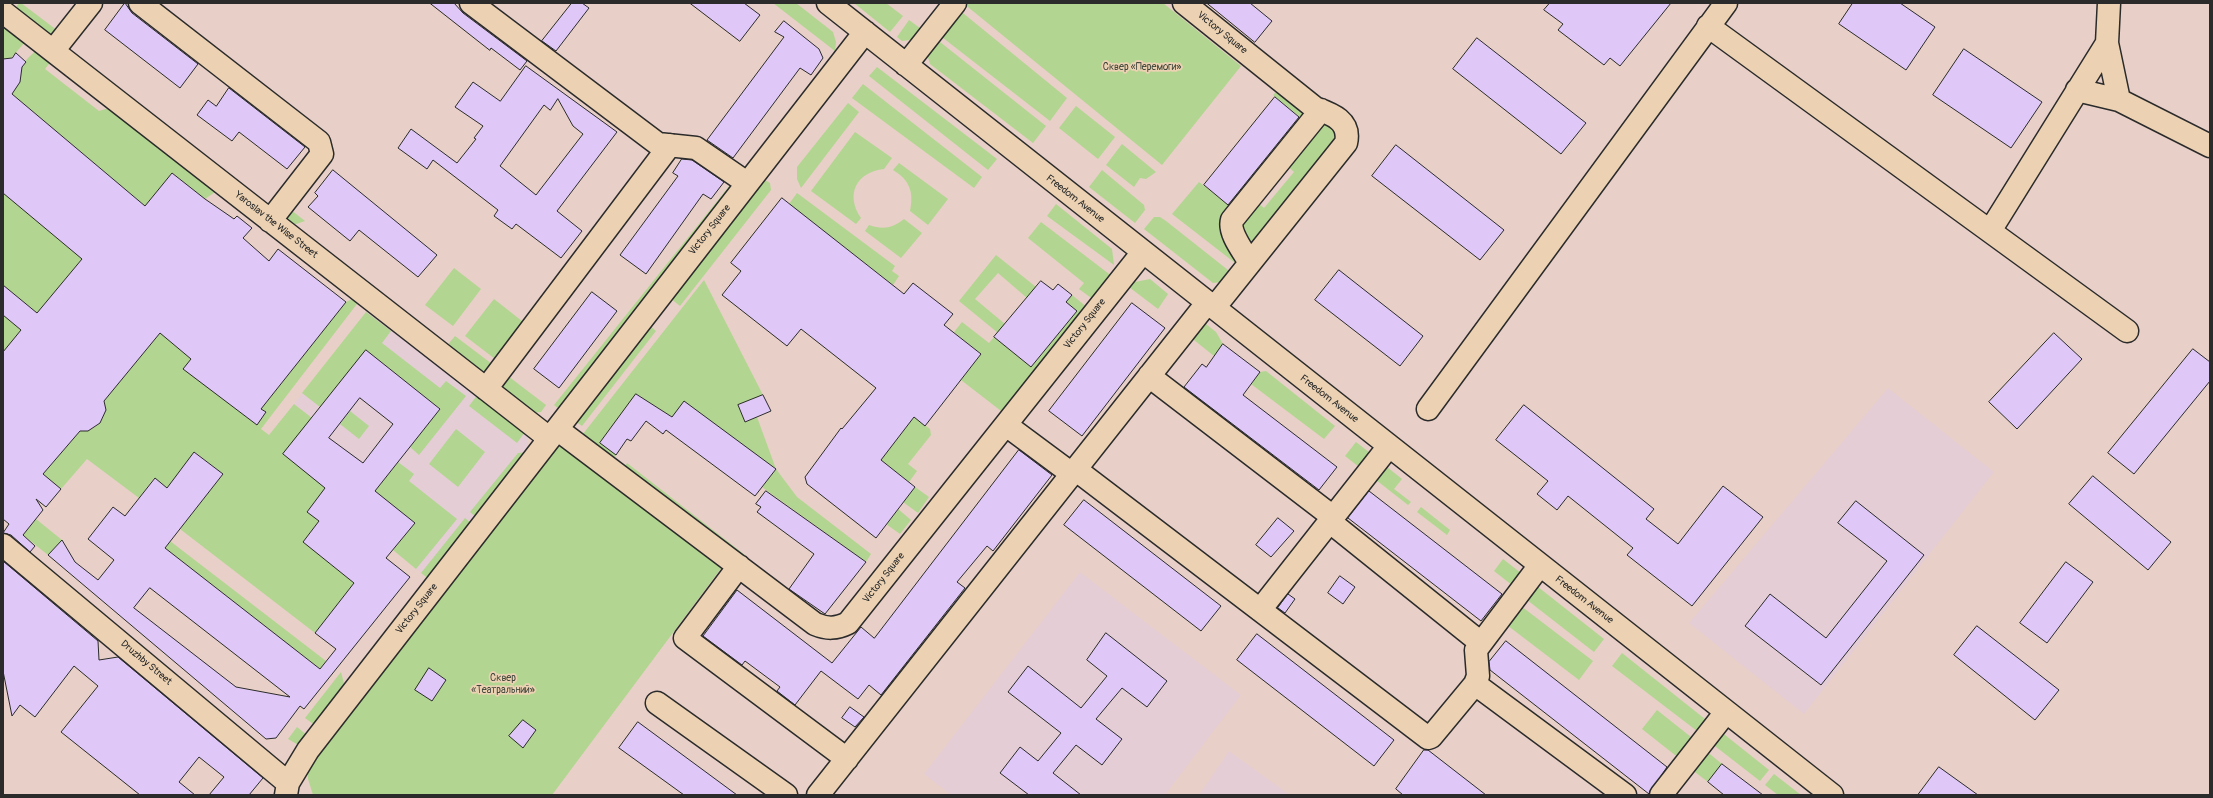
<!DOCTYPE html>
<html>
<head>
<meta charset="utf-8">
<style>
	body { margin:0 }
	#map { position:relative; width:2213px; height:798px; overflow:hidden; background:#e8cfc7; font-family:Pangolin,sans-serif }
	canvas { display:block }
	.frame { position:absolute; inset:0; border:4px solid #2b2b2b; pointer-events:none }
</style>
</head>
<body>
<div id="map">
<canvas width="2213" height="798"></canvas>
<div class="frame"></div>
</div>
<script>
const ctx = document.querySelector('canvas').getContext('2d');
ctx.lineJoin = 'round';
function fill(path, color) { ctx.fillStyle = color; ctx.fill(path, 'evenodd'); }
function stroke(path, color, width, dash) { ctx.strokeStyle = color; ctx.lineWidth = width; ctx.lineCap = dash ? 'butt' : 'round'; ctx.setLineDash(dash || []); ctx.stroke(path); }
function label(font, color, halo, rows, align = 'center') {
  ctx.font = font + ' Pangolin,sans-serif'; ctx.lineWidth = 3.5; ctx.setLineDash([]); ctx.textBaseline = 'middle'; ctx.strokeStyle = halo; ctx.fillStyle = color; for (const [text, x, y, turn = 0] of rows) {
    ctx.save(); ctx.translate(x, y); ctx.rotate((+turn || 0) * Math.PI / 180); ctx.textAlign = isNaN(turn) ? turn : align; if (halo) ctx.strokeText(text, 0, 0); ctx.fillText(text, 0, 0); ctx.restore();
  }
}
fill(new Path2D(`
	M370 308 524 430 527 437 528 452 429 579 393 550 362 589 303 542 319 522 307 512 313 503 326 513 312 418 294 404Z
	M1888 388 1994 472 1804 714 1689 623Z
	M1080 572 1241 695 1165 795H951L924 774Z
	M1229 751 1290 795H1199Z`), '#e5cdd5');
fill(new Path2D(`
	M19 3H21L58 31 46 35 14 10Z
	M773 3H796L833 32 836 42 835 51Z
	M854 3H886L903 16 890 32Z
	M963 3H1163L1241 66 1162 165Z
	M958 9 1067 98 1050 121 938 34Z
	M909 20 924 31 917 39 902 41 897 37Z
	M6 23 27 40 10 59H3V27Z
	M935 38 1046 126 1033 143 930 64 927 54Z
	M37 49 52 60 45 69 99 111 112 107 218 190 205 199 172 173 145 206 8 91C23 83 19 83 21 69 21 63 34 53 37 49Z
	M877 67 997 159 988 170 869 76Z
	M863 84 982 177 974 188 852 98Z
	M1276 92 1309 117 1306 122 1273 95Z
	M848 103 859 112 801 188 797 179V167Z
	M1076 106 1115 137 1098 159 1059 128Z
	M1323 119 1341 132 1250 253 1238 219 1254 200 1264 208 1294 172 1284 163Z
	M855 132 892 158 884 169C856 172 845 195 861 218L856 224 811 191Z
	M1122 144 1156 172 1146 179 1140 178 1134 187 1106 165Z
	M899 163 948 199 928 225 910 211C914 193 910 180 893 170Z
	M1102 170 1144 205 1145 210 1135 223 1089 187Z
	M763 179 770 183 771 190 680 306 670 298Z
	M734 180 736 181 559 409 554 405Z
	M1199 182 1235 210 1239 266 1172 214Z
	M3 193 82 259 37 313 3 285Z
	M797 193 895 266 892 271 899 276 893 285 789 204Z
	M1056 204 1112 249 1114 265 1047 216Z
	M286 206 305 221 290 226 283 220Z
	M1154 217H1160L1166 221 1233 274 1222 282 1213 283 1144 229Z
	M904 219 922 233 901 258 865 231 869 225C883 230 893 228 904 219Z
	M1041 222 1113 277 1094 300 1079 289 1084 283 1028 238Z
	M996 255 1036 287 1027 298 998 273 975 299 1005 324 998 333 959 301Z
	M454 268 481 289 453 326 425 305Z
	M1150 279 1168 294 1158 309 1125 284Z
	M704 280 763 395 738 405 745 422 757 417 776 469 797 497 871 554 866 562 762 487 775 469 672 417 636 394 600 442 616 455 610 462 579 439Z
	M1072 295 1088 308 1005 414 961 380 981 354 954 332 962 322 989 343 994 337 1031 367 1077 311 1066 302Z
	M356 297 360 300 261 429 269 435 294 404 312 418 338 498 313 504 307 512 319 521 303 542 354 583 315 633 180 529 223 474 195 452 167 488 154 478 139 498 87 459 61 489 43 474 80 431C97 431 108 419 104 401L160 333 191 359 184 369 257 425 266 412 255 406 266 403 346 302Z
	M494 299 527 325 499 362 465 336Z
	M366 312 391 331 382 343 440 388 446 381 466 396 419 455 410 447 440 409 366 350 320 407 302 393Z
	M3 315 21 330 3 352Z
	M1201 320 1216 332 1223 344 1214 356 1189 336Z
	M649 325 656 331 582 426 575 421Z
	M455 336 496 367 483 377 445 348Z
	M1266 371 1335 426 1324 439 1251 384 1260 372Z
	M504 373 546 405 541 412 533 413 498 388Z
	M478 394 525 432 517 443 469 406Z
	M350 411 369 426 359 439 340 424Z
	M914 417 930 429 931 435 908 464 917 471 909 482 881 460Z
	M456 429 485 452 458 487 429 464Z
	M1356 442 1374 456 1363 470 1345 456Z
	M555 444H562L725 563 552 795H313L308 779V764Z
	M528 452 477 518 470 512 518 453Z
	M398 462 414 474 409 481 457 519 416 569 393 550 415 523 375 491Z
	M627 463 745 555 740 561 622 471Z
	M1382 463 1402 479 1394 489 1411 502 1408 505 1371 476Z
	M915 487 929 497 918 513 903 502Z
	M1421 507 1450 530 1447 535 1417 512Z
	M898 509 911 520 900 534 886 524Z
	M465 518 472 524 429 579 421 573Z
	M36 519 62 540 48 555 23 535Z
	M170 541 326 661 320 669 165 548Z
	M1503 559 1526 577 1517 589 1494 571Z
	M1533 583 1604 639 1594 652 1522 596Z
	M1517 603 1593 661 1579 680 1503 622Z
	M1622 653 1710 723 1701 734 1612 666Z
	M341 672 345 687 316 726 305 718Z
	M1657 710 1696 741 1680 759 1642 729Z
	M297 727 308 736 300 746 288 739Z
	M1720 731 1769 770 1760 781 1711 743Z
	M1705 750 1722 764 1708 782 1691 769Z
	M1774 774 1801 795H1778L1765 785Z`), '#b2d691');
const building = new Path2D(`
	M125 3 132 13 198 64 180 88 105 30Z
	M430 3H454L463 13 527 61 520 70 491 48 490 50Z
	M572 3H582L589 8 556 51 542 41Z
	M690 3H744L760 15 740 41Z
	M1207 3H1250L1272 21 1255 42Z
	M1550 3H1671L1620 66 1610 58 1604 65 1558 30 1563 24 1544 10Z
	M1853 3H1900L1935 27 1906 70 1839 24Z
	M784 21 819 49 823 58 811 75 800 68 733 158 707 140 784 37 775 32Z
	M1477 38 1586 123 1561 154 1453 69Z
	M1964 49 2042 102 2011 148 1933 95Z
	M16 53 26 62 22 67 20 82 12 94 145 206 172 173 205 199 234 219 237 216 252 228 243 238 269 261 278 249 346 302 261 409 266 412 257 425 183 369 191 359 160 333 104 401 106 410 100 423 88 431H80L43 474 61 489 46 507 36 499 43 510 23 535 35 546 30 552 11 535 3 533 9 524 3 519V352L21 330 3 315V285L37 313 82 259 3 193V59L12 58Z
	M526 66 617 132 557 211 582 231 561 258 516 224 512 229 494 216 498 210 433 160 427 169 398 148 411 129 457 163 476 139 474 138 483 126 455 107 473 82 500 101ZM558 99 573 126 583 134 536 195 500 166 544 105 550 110Z
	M229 88 305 147 287 169 239 132 232 141 197 115 208 100 216 106Z
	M1275 97 1299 117 1228 205 1204 185Z
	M1396 145 1504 230 1480 260 1372 176Z
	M682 159 692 160 724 182 711 199 703 194 646 274 620 255 678 176 673 173Z
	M333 170 437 255 418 277 359 230 350 241 308 207 318 196 315 193Z
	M782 198 904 294 913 283 953 314 944 325 981 354 925 426 914 417 881 460 915 487 876 538 807 484 805 477 841 428 842 429 876 388 801 329 787 346 722 295 741 271 731 263Z
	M1339 270 1423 336 1400 366 1315 300Z
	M1041 281 1053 290 1058 284 1072 295 1066 302 1077 311 1031 367 994 337Z
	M592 292 617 311 559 388 534 369Z
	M1132 303 1165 328 1082 436 1049 411Z
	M2054 333 2082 359 2017 429 1989 402Z
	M1223 344 1260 372 1243 395 1337 467 1319 490 1184 387 1202 364 1206 367Z
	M2193 349 2210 362V381L2134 474 2108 453Z
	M366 350 440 409 375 491 415 523 386 558 410 577 304 709 300 706 276 738 266 739 48 555 62 540 75 562 98 580 114 560 88 539 113 507 125 516 155 478 167 488 194 452 223 474 165 548 320 669 336 649 315 633 354 583 303 542 319 521 307 512 325 488 283 454ZM360 398 393 424 363 463 329 438ZM150 588 290 697 236 687 134 608Z
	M636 394 672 417 684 401 776 469 755 496 666 430 663 434 646 421 631 441 627 439 616 455 600 443Z
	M763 395 771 411 745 422 738 405Z
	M1524 405 1654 509 1646 519 1678 544 1723 486 1763 517 1692 606 1627 555 1633 548 1568 496 1557 510 1537 494 1548 481 1496 440Z
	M1019 450 1052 475 993 551 987 546 957 582 965 588 881 695 869 685 858 699 821 671 795 705 777 691 780 687 745 661 742 665 703 636 737 590 832 663 861 627 874 638Z
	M2093 476 2171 542 2148 570 2069 504Z
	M766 491 866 562 825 614 789 589 814 554 757 512 761 507 756 504Z
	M1369 491 1502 594 1481 621 1348 518Z
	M1084 500 1221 606 1201 631 1064 525Z
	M1856 501 1924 555 1821 685 1745 626 1770 594 1826 638 1887 561 1838 523Z
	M1278 518 1294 531 1271 557 1256 545Z
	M3 561 98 641 99 660 118 657 263 778 249 795H209L224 777 199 757 179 782 195 795H140L61 732 98 686 74 666 35 717 20 705 12 716 3 671Z
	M2066 562 2093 582 2047 643 2020 623Z
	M1340 576 1355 587 1343 604 1328 593Z
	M1288 594 1295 599 1285 613 1278 608Z
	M1977 626 2059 690 2035 720 1954 655Z
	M1106 633 1167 681 1147 707 1122 688 1096 719 1122 739 1102 765 1076 745 1053 773 1081 795H1029L1000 773 1020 747 1038 761 1061 733 1008 692 1028 666 1081 708 1107 676 1087 660Z
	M1257 634 1394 740 1374 766 1237 660Z
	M1506 641 1667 767 1649 794 1490 670 1489 662Z
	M429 668 446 680 432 701 415 690Z
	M850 707 864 717 855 727 842 718Z
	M523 720 536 730 523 748 509 736Z
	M638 722 737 795H684L619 748Z
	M1424 750H1428L1486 795H1403L1396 789Z
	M1722 764 1763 795H1724L1708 782Z
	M1939 767 1978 795H1918Z`);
fill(building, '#dfc7f7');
stroke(building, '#2b2b2b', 1);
const minor = new Path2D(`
	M140 3 319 142 322 154 270 221
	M471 3 658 144 696 148 747 183
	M828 3 1832 795
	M1184 3 1315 108C1332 114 1351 121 1346 143L1214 308
	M2109 3 2107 43 2119 100 2210 146
	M3 12 549 438
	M1708 26 2127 331
	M53 51 91 3
	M906 65 955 3
	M2077 90 2119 100
	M1990 231 2107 43
	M1250 263C1244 252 1228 233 1232 220L1321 110
	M1149 376 1333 517
	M486 389 670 145
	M1428 409 1726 3
	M1006 425 1072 474
	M557 429 815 624C827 629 836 629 848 623L1143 252
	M1075 469 1428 738 1431 737 1475 684 1478 676 1476 650 1540 565
	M1329 521 1481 643
	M3 545 288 783
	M739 566 685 638 847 759
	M1260 610 1389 446
	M1475 684 1625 795
	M657 703 786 795
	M286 795 288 783 308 750 865 32
	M818 795 1207 303
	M1661 795 1726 712`);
stroke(minor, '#2b2b2b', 25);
stroke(minor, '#ecd2b3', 22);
label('10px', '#2b2b2b', '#ecd2b3', [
	["Victory Square",1222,33,39],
	["Freedom Avenue",1075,199,38],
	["Yaroslav the Wise Street",276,225,38],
	["Victory Square",710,230,-52],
	["Victory Square",1085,324,-52],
	["Freedom Avenue",1329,399,38],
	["Victory Square",884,578,-52],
	["Freedom Avenue",1584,600,38],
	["Victory Square",417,609,-52],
	["Druzhby Street",146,663,40]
]);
label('10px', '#3f453a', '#ecd2b3', [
	["Сквер «Перемоги»",1142,67],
	["Сквер",503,678],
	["«Театральний»",503,690]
]);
</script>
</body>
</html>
